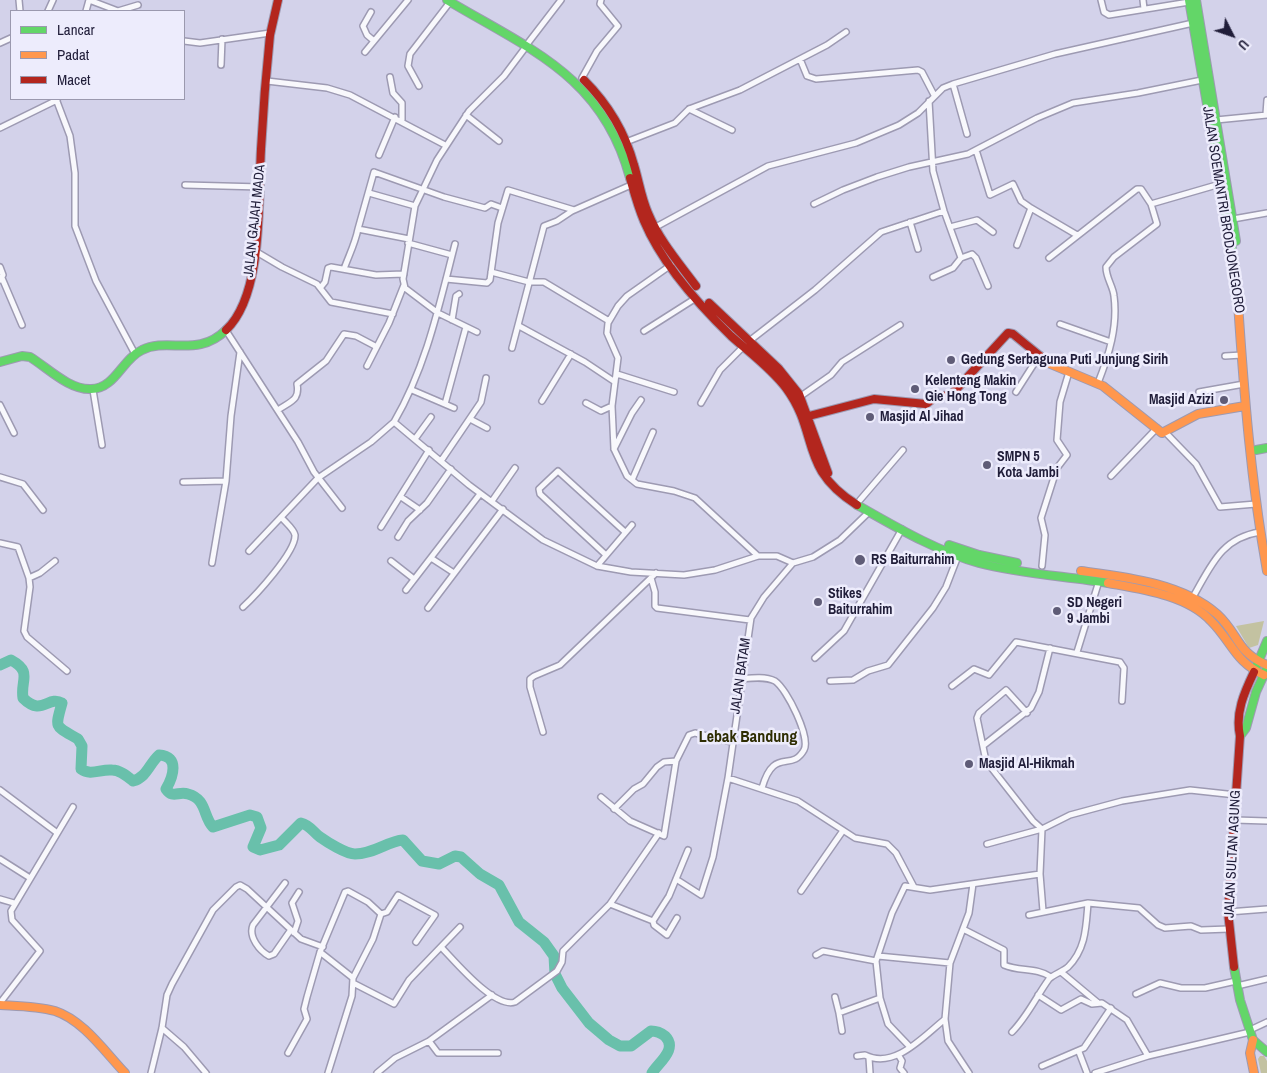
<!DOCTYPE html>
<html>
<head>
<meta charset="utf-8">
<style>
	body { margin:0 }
	#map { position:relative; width:1267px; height:1073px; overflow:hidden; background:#d3d2ea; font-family:"Archivo Narrow",sans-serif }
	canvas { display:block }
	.legend { position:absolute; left:10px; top:10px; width:175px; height:90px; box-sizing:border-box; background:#edecfc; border:1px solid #9b99ae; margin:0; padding:6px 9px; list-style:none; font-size:15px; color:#201d39 }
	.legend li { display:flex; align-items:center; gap:10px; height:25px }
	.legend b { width:25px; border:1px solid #9b99ae }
	.north { position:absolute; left:1207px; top:10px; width:50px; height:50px; -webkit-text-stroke:4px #edecfc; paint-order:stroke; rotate:131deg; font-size:14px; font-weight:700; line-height:20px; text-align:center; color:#201d39 }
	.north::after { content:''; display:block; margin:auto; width:18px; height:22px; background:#201d39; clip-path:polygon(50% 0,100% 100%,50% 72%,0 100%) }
</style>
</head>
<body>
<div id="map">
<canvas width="1267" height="1073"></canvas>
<ul class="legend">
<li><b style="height:6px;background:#63d668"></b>Lancar</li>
<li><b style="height:6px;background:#ff974d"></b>Padat</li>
<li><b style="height:6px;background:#b3261e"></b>Macet</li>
</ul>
<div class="north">U</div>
</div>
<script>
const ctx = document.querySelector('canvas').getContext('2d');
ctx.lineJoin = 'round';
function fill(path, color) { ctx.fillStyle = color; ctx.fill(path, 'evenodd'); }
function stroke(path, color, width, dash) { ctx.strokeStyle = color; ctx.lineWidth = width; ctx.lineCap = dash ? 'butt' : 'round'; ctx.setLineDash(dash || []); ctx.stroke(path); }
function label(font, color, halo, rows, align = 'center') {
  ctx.font = font + ' "Archivo Narrow",sans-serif'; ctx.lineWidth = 5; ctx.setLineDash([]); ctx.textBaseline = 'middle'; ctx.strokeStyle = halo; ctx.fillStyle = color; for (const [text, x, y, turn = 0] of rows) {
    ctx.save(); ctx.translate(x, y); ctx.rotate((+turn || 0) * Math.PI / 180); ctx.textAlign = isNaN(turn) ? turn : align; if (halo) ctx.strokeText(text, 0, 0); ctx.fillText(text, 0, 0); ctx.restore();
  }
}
fill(new Path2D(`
	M1264 621 1258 645 1249 648 1236 626Z
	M1260 1056H1264L1267 1061V1073H1261L1258 1059Z`), '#c3c2a1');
stroke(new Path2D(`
	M0 665 11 660C33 672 20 680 23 698 42 717 48 695 62 703 55 729 54 725 78 739L82 746 81 769C91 776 100 769 112 770 120 770 127 776 133 781 147 777 149 764 159 755 180 756 173 777 166 789 173 799 178 791 188 794 207 799 203 817 213 827L250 815 257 817 261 828 253 847 260 850 279 845 301 823C310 825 313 832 320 837 327 842 346 854 355 854 374 854 388 841 403 840L422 861 439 864 455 856 461 857 480 874 499 885 519 922 544 942 554 956 555 974 562 988 589 1023 609 1040 620 1046H631L651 1031C657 1031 660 1032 665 1036 678 1049 659 1062 652 1073`), '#69c0ab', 11);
const street = new Path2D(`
	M19 0 20 11
	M89 0 118 11 138 5
	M1101 0 1104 12 1109 15 1189 2
	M1143 0 1144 9
	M48 11 53 0
	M86 11 89 0
	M371 12 363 26 367 35 374 41
	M184 41 200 43 270 33
	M0 43 11 38
	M528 43 561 0
	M365 52 408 0
	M800 59 807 76 816 79 918 70 922 72 934 95
	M221 65 222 39
	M390 77 393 93 402 103V120
	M582 78 597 51 618 26 600 4 601 0
	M267 81 327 88 350 95 445 145
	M953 84 967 134
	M419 86 408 66 410 54 450 2
	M56 99 70 136 75 173V226L96 281 135 354
	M929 101 933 171 944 211 961 258
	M689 109 732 130
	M1266 114 1267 100
	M466 115 499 141
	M1216 120 1267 115
	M0 128 57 100
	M626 142 675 123 689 109 740 90 827 45 846 32
	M976 150 990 195 1013 184 1021 201 1031 208 1017 245
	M379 155 395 117
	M185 185 261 187
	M369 193 415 206
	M814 204 843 190 877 177 909 167 968 154 1037 118 1073 103 1138 93 1202 80
	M1031 208 1077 235
	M1233 219 1267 213
	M910 222 918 249
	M950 227 977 220 993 232
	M654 228 768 166 856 143 899 125 918 113 943 88 953 84 1055 54 1193 23
	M409 239 358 229 374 172 444 197 485 208 491 204 502 208
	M408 243 452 255
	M455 244C439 306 426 367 394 422L469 485 543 540 597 566 631 572 684 575 715 570 758 556H777L793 563
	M255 251 282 267 317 284 331 302 393 314
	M1049 258 1137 189H1141L1151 204
	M671 265 627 296 618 306 608 323 607 333 618 358 612 406 614 449 627 476 637 484 674 491 695 498 758 556
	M0 267 3 275 0 280
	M344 269C349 255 355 244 358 229
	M491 272 529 282H544L609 321
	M933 277 953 268 961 258 972 254 976 258 988 286
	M2 278 22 325
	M446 279 487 283 490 280 498 223 508 190 574 210
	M321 287 325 282 328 268 331 267 376 275 404 274
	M452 320 456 296 459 294
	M1060 324 1111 342
	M519 326 585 362 615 382
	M644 331 696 298
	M227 332 298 442 314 472 342 508
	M477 332 438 313 405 288 403 279 415 206 437 160 469 111 504 76 525 48
	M748 342 815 290 881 232 944 211
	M512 348 544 226 557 221 572 211 631 185
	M1225 356 1242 355
	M367 366 389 323 404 285
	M617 374 674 392
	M1098 383C1109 355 1118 326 1114 296 1113 286 1106 278 1106 267L1114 257 1157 224 1151 204 1220 184
	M93 390 102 445
	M412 390 454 408
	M1016 392 1039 356
	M1199 392 1244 384
	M801 396 831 375 842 362 900 325
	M542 401 571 354
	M586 403 601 411 612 406
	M701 403 720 370 743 347
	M445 404 466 327
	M0 405 14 433
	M278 410C291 401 300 400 297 384L326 361 344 334 356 336 375 346
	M470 419 487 428
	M1166 433 1196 464 1220 507 1256 504
	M415 439 431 417
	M614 449 632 413 641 400
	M441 461 481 402 486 378
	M1111 476 1157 428
	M0 477 23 484 43 510
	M632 480 653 432
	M183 482 226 481
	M401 497 420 510
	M860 500 903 450
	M492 501 515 468
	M381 527 429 450
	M398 537 408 521 427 503 451 469
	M0 543 18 547 29 578 30 587 24 631 27 637 67 671
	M249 551 318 478 371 442 394 422
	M606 555 540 494 539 489 558 471 625 532
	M431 558 454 573
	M391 561 414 579
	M212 563 226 481 231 416 240 352
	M597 566 632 525
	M1042 566 1045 535 1041 518 1057 468 1067 455 1057 440 1060 402 1069 372
	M29 578 40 573 55 561
	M651 578 655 592V606L657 608 750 620
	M406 590 480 494
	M1193 597C1211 566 1221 538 1260 532
	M243 607C255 596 296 552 295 535 294 529 285 522 281 517
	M428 608 503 509
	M1077 652 1099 581
	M815 658 844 631 902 529
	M741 679C751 678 765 676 775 681 787 689 811 738 804 750 791 773 774 746 762 788
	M830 681 853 680 868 671 888 665 933 608 946 587 958 556
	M952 686 974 669 989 675 1016 642 1120 662 1124 668 1122 701
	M1027 713 1006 690 979 713 977 718 986 761 1033 821 1042 829 1040 874 1043 911
	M543 732 530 687V679L534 676 560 665 656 573
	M984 745 1031 708 1039 692 1050 648
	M728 778 798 801 855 838 887 844 896 853 914 887
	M0 790 56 832
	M601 797 630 821 664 836 676 761 689 735 695 733 732 742
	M614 809 634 789 643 784 657 767 664 762 676 761
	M1235 820 1267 821
	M987 844 1042 829 1070 815 1122 801 1190 790 1236 795
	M0 859 30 878
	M676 879 701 895 713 857 728 778 751 618 764 597 793 563 813 557 840 540 869 512
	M285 883 253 925C248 937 260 951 269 956L274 954 290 931
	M801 891 842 832
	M0 899 14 903
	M610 904 653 921
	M1228 912 1267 909
	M381 914 387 912 398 895 435 915 416 942
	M1029 915 1088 903 1139 908 1158 925 1165 928 1191 926 1201 930 1229 929
	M677 918 667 935 654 925 653 921 669 896 688 850
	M963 929 1004 950V965C1020 972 1036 967 1051 977
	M294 933 298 921 292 903 299 892
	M441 947C454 960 494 1009 515 1002L557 971 562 962 563 951 610 904 659 833
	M320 952 353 978
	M816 955 823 951 876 961
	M878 956 950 963
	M1061 972 1097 1002
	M353 983 394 1004 409 980 460 927
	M1237 986 1267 979
	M1136 994 1160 983 1181 988H1205L1236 981
	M1038 995 1061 1010 1081 999 1092 1004 1102 1003 1127 1020 1148 1056
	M835 997 839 1013
	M880 998 888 1024 910 1047
	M0 1003 40 951 12 920 11 911 73 807
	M162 1028 184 1047 206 1073
	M1250 1030 1267 1022
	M842 1031 839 1013 880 998 876 961 892 913 905 886 930 890 1040 874
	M1012 1032C1027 1017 1036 997 1049 979 1054 974 1062 972 1068 967 1086 949 1086 927 1088 903
	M429 1041 438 1053H498
	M1079 1052 1087 1073
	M288 1053 307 1019 304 1009 307 997 320 952 345 892 348 891 368 902 381 914 373 939 353 978 352 996 328 1073
	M857 1056 865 1055C894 1070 923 1037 945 1019
	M899 1056 902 1061 900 1068 904 1073
	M869 1058 870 1073
	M1042 1066 1084 1048 1111 1008
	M151 1073 162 1028 167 995 172 984 213 910 236 887 240 885 247 889 301 939 323 947
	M377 1073 395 1058 429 1041 492 995
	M969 1073 948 1041 945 1019 950 963 969 913 973 884
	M1095 1073 1148 1056 1250 1032`);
const fast = new Path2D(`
	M447 0C529 49 603 76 630 178
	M1189 0 1236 272 1238 303
	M1196 0 1236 241
	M0 362 22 356 30 357C48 368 69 390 91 389 115 389 122 359 142 350 168 337 198 358 226 330
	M1256 450 1267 448
	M857 505C896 527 936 551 979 563 1020 574 1065 576 1108 583
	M949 545 979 555 1017 563
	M1256 667 1267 641
	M1240 736 1246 728 1256 692 1266 670
	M1234 967 1240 1000 1253 1040 1267 1052`);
const slow = new Path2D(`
	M1238 303C1244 393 1251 482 1267 571
	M1040 356 1048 363 1103 386 1162 433 1198 414 1245 406
	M1081 571C1126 577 1182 583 1217 614 1239 634 1236 652 1267 665
	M1108 583C1141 589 1187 595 1211 621 1232 642 1235 662 1264 675
	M0 1005C18 1006 37 1006 55 1011 83 1020 105 1052 125 1073
	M1253 1040 1250 1053 1254 1073`);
const jam = new Path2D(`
	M584 80C608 104 625 132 634 165 639 181 641 197 648 213 659 240 679 263 696 286
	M630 178C634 192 638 207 644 221 662 264 698 304 731 336 750 353 771 368 786 388 820 434 798 468 857 505
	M709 303 779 369 799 394 828 473
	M226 330C264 294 258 199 261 149 263 111 266 73 270 35L278 0
	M809 416 874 399 926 404 935 397 951 395 1008 333 1013 334 1040 356
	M1234 967 1228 912 1240 736C1235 713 1244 693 1254 672`);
stroke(street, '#9d9ab2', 8);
stroke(fast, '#9d9ab2', 10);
stroke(slow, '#9d9ab2', 10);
stroke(jam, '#9d9ab2', 10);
stroke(street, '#f8f8fc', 5);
stroke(fast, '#63d668', 8);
stroke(slow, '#ff974d', 8);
stroke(jam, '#b3261e', 8);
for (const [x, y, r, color] of [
	[951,360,5,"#5f5c77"],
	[915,389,5,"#5f5c77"],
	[1224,400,5,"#5f5c77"],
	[870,417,5,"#5f5c77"],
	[987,465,5,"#5f5c77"],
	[860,560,6,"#5f5c77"],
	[818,602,5,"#5f5c77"],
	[1057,611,5,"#5f5c77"],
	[969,764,5,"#5f5c77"]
]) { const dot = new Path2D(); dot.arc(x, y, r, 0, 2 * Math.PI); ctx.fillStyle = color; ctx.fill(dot); stroke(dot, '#edecfc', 2); }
label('14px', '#201d39', '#edecfc', [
	["JALAN SOEMANTRI BRODJONEGORO",1223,210,81],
	["JALAN GAJAH MADA",255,221,-84],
	["JALAN BATAM",741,676,-82],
	["JALAN SULTAN AGUNG",1233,854,-87]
]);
label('bold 14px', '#201d39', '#edecfc', [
	["Gedung Serbaguna Puti Junjung Sirih",961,360],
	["Kelenteng Makin",925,381],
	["Gie Hong Tong",925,397],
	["Masjid Azizi",1214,400,"right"],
	["Masjid Al Jihad",880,417],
	["SMPN 5",997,457],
	["Kota Jambi",997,473],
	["RS Baiturrahim",871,560],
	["Stikes",828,594],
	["Baiturrahim",828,610],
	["SD Negeri",1067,603],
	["9 Jambi",1067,619],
	["Masjid Al-Hikmah",979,764]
], 'left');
label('bold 16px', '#2e2d02', '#edecfc', [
	["Lebak Bandung",748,738]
]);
</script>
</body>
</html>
